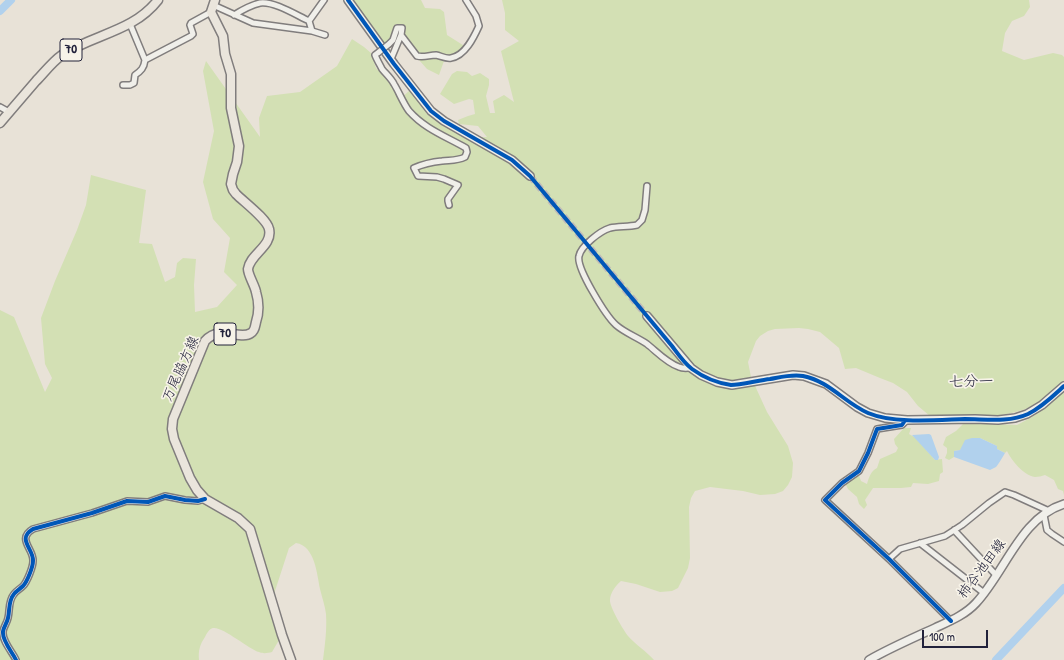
<!DOCTYPE html>
<html>
<head>
<meta charset="utf-8">
<style>
	body { margin:0 }
	#map { position:relative; width:1064px; height:660px; overflow:hidden; background:#e8e2d7; font-family:"Patrick Hand",sans-serif }
	canvas { display:block }
	.scale { position:absolute; left:922px; top:630px; width:66px; height:18px; box-sizing:border-box; border:2px solid #22223b; border-top:0; padding-left:5px; font-size:12px; line-height:14px; white-space:nowrap; color:#22223b; -webkit-text-stroke:3px #f7f3e8; paint-order:stroke }
</style>
</head>
<body>
<div id="map">
<canvas width="1064" height="660"></canvas>
<div class="scale">100 m</div>
</div>
<script>
const ctx = document.querySelector('canvas').getContext('2d');
ctx.lineJoin = 'round';
function fill(path, color) { ctx.fillStyle = color; ctx.fill(path, 'evenodd'); }
function stroke(path, color, width, dash) { ctx.strokeStyle = color; ctx.lineWidth = width; ctx.lineCap = dash ? 'butt' : 'round'; ctx.setLineDash(dash || []); ctx.stroke(path); }
function label(font, color, halo, rows, align = 'center') {
  ctx.font = font + ' "Patrick Hand","Klee One",sans-serif'; ctx.lineWidth = 3.5; ctx.setLineDash([]); ctx.textBaseline = 'middle'; ctx.strokeStyle = halo; ctx.fillStyle = color; for (const [text, x, y, turn = 0] of rows) {
    ctx.save(); ctx.translate(x, y); ctx.rotate((+turn || 0) * Math.PI / 180); ctx.textAlign = isNaN(turn) ? turn : align; if (halo) ctx.strokeText(text, 0, 0); ctx.fillText(text, 0, 0); ctx.restore();
  }
}
fill(new Path2D(`
	M354 0H421L425 8 440 9 444 12 447 35 466 47 448 60 444 61 439 75 427 69 404 43 409 40 405 37 403 26 396 24 391 38 384 44 358 9Z
	M502 0H1029L1030 7 1024 16 1012 21 1005 33 1002 51 1024 60 1053 53 1062 55 1064 57V381C1057 388 1049 396 1041 401 1010 422 967 415 933 415L930 416 918 406 907 392 893 383 880 378 856 368 845 369 839 348 820 332 808 329 799 328 775 329 768 331 760 336 756 341 748 362 751 377 767 412 788 446 793 463 792 477 788 485 783 491 775 494 760 495 743 491 710 487 695 491 691 498 689 507 690 558 688 568 678 588 672 591 660 592 636 584 621 581C616 585 610 593 610 600 609 606 624 631 628 636 636 645 646 651 654 660H323C325 645 327 629 326 614 325 606 322 597 320 589 317 574 315 546 296 543L289 548 274 594 276 610 282 635 272 652C268 653 263 654 259 652 249 649 222 626 213 628 209 629 207 633 205 637 200 644 198 651 199 660H0V310L14 317 45 392 52 378 45 364 41 318 55 281 77 230 86 205 91 175 146 190 139 243 152 244 165 282 175 277 177 263 183 258 196 259 194 285 195 312 217 307 237 285 224 272 230 238 213 219 203 182 214 131 203 71 206 61 260 137 259 118 267 96 300 92 337 66 352 39 364 47 371 53 376 68 388 80 399 100 410 90 430 116 468 138 487 137 478 126 459 124 458 120 468 116 475 114 473 100 469 99 454 104 440 94 452 74 457 71 467 72 472 76 480 73 489 79V85L486 96 490 113H495L493 101 504 95 514 102 501 51 519 41 505 30V13Z
	M1064 390V495L1063 491 1058 489 1054 480 1045 475C1042 476 1038 477 1035 477 1023 475 1012 461 1007 451L1005 453 997 449V446L980 438 960 450 954 451V457L949 460 945 458 947 453V448L943 445 946 437 956 431 963 424 977 423 1017 425 1032 417 1042 410Z
	M904 428H911L909 434 916 438 935 460 942 459 943 472 940 474 939 481 928 484 913 483 911 487 901 488H873L865 500 867 505 864 509 859 504 857 497 848 489 845 483 858 473 861 481 867 484C869 477 871 471 877 468L880 459 896 452 898 448 895 444 894 439Z`), '#d3e0b4');
fill(new Path2D(`
	M929 434 931 435 939 457 938 460H935L912 435Z
	M972 438H980L997 446V449L1005 453C1004 455 998 465 996 467 994 468 992 469 990 470L954 457V451L960 450 965 440Z`), '#b1d1ed');
stroke(new Path2D(`
	M0 11 11 0
	M996 660 1064 588`), '#b1d1ed', 8);
stroke(new Path2D(`
	M530 176 647 316`), '#c0bcb8', 7, [7, 3.5]);
const street = new Path2D(`
	M213 5 253 23 312 31 325 35
	M234 15C242 10 251 5 260 3 274 1 296 15 309 21L312 31
	M309 21 324 0
	M401 35 417 56C424 58 429 55 436 55 441 56 446 59 451 58 465 56 474 37 479 26L476 16 466 0
	M389 44 393 40 397 28H402L401 35 391 59
	M379 52 375 55C377 60 380 65 382 69 386 74 391 78 394 84 399 92 403 103 409 111 425 129 445 136 466 148L467 152 465 157C457 161 450 160 442 161 432 162 423 164 414 168L418 176 437 177 444 179 458 185 448 199V201L449 205
	M145 60 191 36 193 34 190 25 191 23 211 12
	M123 85H130L134 83 135 75C141 71 144 68 145 60L130 24
	M0 107 9 112
	M647 186 645 210 642 220 637 225C628 227 618 226 610 228 600 231 581 246 579 256 576 268 606 316 616 325 625 333 637 337 647 344 657 352 667 363 679 367 683 369 687 368 691 368
	M907 420 902 425 877 429 868 453 859 471 842 483 825 500 889 559 951 621
	M1044 515 1047 530 1052 534 1064 542
	M954 530 996 575
	M920 543 984 593
	M889 559 900 549 945 536 962 525 989 503 1005 492 1014 495 1049 511
	M16 660C13 653 2 641 3 632 3 628 7 623 8 618 10 610 8 601 14 594 16 591 20 589 23 586 27 582 33 567 33 561 34 549 16 539 33 529L92 513 127 501 148 502 165 496 185 500 198 501 205 499`);
const secondary = new Path2D(`
	M348 0 394 64 431 111 444 121 512 160 530 176
	M647 316 691 368 701 375 717 382 732 385 793 375 804 376 826 384 857 407 868 413 885 418 907 420 975 419 998 420 1015 418 1027 414 1042 405 1064 386
	M869 660C890 648 913 638 935 628 950 621 965 615 976 603 1005 572 1021 517 1064 504`);
const primary = new Path2D(`
	M215 0 211 12 223 36 225 54 231 74V108L239 146 237 162 233 174 231 184 233 190 236 194C244 202 267 219 269 229 273 246 250 254 248 269 248 275 255 286 256 292 259 302 259 313 256 322 255 326 255 331 251 333 240 341 221 324 205 341L173 419 172 429 174 439 190 478 197 490 205 499 238 518 250 529 282 635 291 660
	M0 123C12 109 24 95 36 81 44 73 52 62 62 55 94 34 133 32 158 0`);
stroke(street, '#807d7d', 8);
stroke(secondary, '#807d7d', 10);
stroke(primary, '#807d7d', 11);
stroke(street, '#f0efea', 5);
stroke(secondary, '#f0efea', 7);
stroke(primary, '#eae5dc', 8);
const streetBridge = new Path2D(`
	M379 52 389 44`);
stroke(streetBridge, '#807d7d', 8, []);
stroke(streetBridge, '#f0efea', 5);
stroke(new Path2D(`
	M348 0 394 64 431 111 444 121 512 160 530 176 672 346C678 354 684 363 692 369 703 377 717 383 731 385 740 385 760 380 770 379 781 377 792 374 803 376 829 381 845 403 868 413 894 424 936 420 965 419 985 419 1008 423 1028 414 1042 407 1053 396 1064 386
	M904 422 902 425 877 429 868 453 859 471 842 483 825 500 889 559 951 621
	M16 660C13 653 2 641 3 632 3 628 7 623 8 618 10 610 8 601 14 594 16 591 20 589 23 586 27 582 33 567 33 561 34 549 16 539 33 529L92 513 127 501 148 502 165 496 185 500 198 501 205 499`), '#0057b8', 4);
for (const [x, y, w] of [
	[71,50,22],
	[225,334,22]
]) { const box = new Path2D(); box.roundRect(x - w / 2, y - 11, w, 22, 3); ctx.fillStyle = '#f7f3e8'; ctx.fill(box); stroke(box, '#22223b', 1); }
label('bold 13px', '#22223b', null, [
	["70",71,50],
	["70",225,334]
]);
label('14px', '#22223b', '#f7f3e8', [
	["万尾脇方線",181,369,-66],
	["柿谷池田線",982,569,-53]
]);
label('15px', '#22223b', '#f7f3e8', [
	["七分一",971,382]
]);
</script>
</body>
</html>
